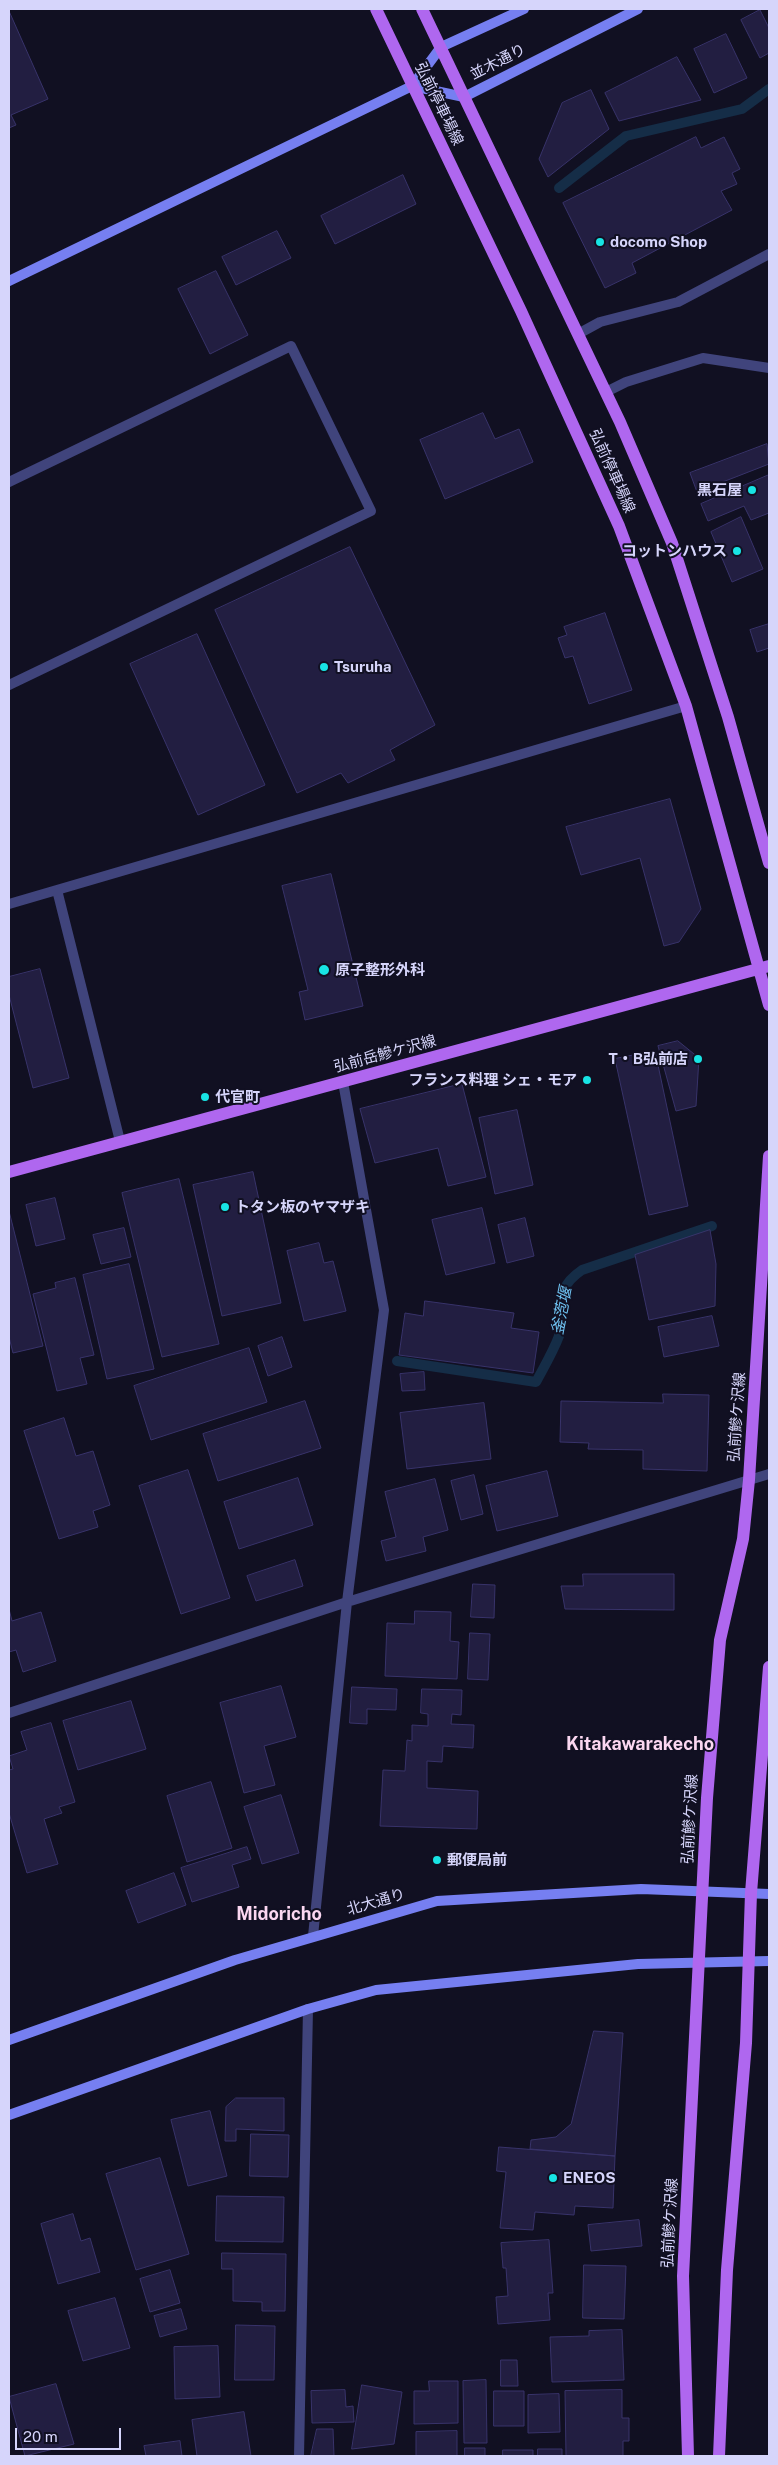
<!DOCTYPE html>
<html>
<head>
<meta charset="utf-8">
<style>
	body { margin:0 }
	#map { position:relative; width:778px; height:2465px; overflow:hidden; background:#111022; font-family:"Public Sans",sans-serif }
	canvas { display:block }
	.frame { position:absolute; inset:0; border:10px solid #d6d5fb; pointer-events:none }
	.scale { position:absolute; left:15px; top:2428px; width:106px; height:22px; box-sizing:border-box; border:2px solid #d6d5fb; border-top:0; padding-left:6px; font-size:15px; line-height:18px; white-space:nowrap; color:#d6d5fb; -webkit-text-stroke:4px #111022; paint-order:stroke }
</style>
</head>
<body>
<div id="map">
<canvas width="778" height="2465"></canvas>
<div class="frame"></div>
<div class="scale">20 m</div>
</div>
<script>
const ctx = document.querySelector('canvas').getContext('2d');
ctx.lineJoin = 'round';
function stroke(path, color, width, dash) { ctx.strokeStyle = color; ctx.lineWidth = width; ctx.lineCap = dash ? 'butt' : 'round'; ctx.setLineDash(dash || []); ctx.stroke(path); }
function fill(path, color) { ctx.fillStyle = color; ctx.fill(path, 'evenodd'); }
function label(font, color, halo, rows, align = 'center') {
  ctx.font = font + ' "Public Sans","Noto Sans JP",sans-serif'; ctx.lineWidth = 4; ctx.setLineDash([]); ctx.textBaseline = 'middle'; ctx.strokeStyle = halo; ctx.fillStyle = color; for (const [text, x, y, turn = 0] of rows) {
    ctx.save(); ctx.translate(x, y); ctx.rotate((+turn || 0) * Math.PI / 180); ctx.textAlign = isNaN(turn) ? turn : align; if (halo) ctx.strokeText(text, 0, 0); ctx.fillText(text, 0, 0); ctx.restore();
  }
}
stroke(new Path2D(`
	M559 188 626 136 742 109 769 89
	M397 1361 536 1382C544 1367 553 1352 559 1336 569 1306 550 1292 582 1270L712 1226`), '#152d47', 10);
const building = new Path2D(`
	M760 10 769 28V53L760 58 741 20Z
	M9 11 48 99 11 115 16 125 9 128Z
	M726 34 747 78 714 93 694 49Z
	M677 57 701 100 619 121 605 93Z
	M591 90 609 129 548 177 539 159 562 103Z
	M696 137 701 148 724 137 740 169 732 173 737 184 721 191 732 210 632 263 636 273 605 288 563 203Z
	M403 175 416 204 335 244 321 216Z
	M277 231 291 258 236 285 222 257Z
	M216 271 248 335 210 354 178 289Z
	M483 413 495 439 519 429 533 462 445 499 420 440Z
	M767 444 769 464 697 492 690 473Z
	M769 475V513L751 520 744 506 708 521 701 504Z
	M741 517 763 569 732 582 711 532Z
	M350 547 435 725 390 750 395 760 348 783 341 773 297 793 215 610Z
	M605 613 632 690 589 704 573 656 565 658 558 638 567 635 564 627Z
	M769 624V648L757 652 750 630Z
	M197 634 265 785 198 815 130 664Z
	M670 799 701 909 679 942 664 946 640 858 581 875 566 827Z
	M331 874 363 1006 305 1020 299 992 308 990 282 886Z
	M40 969 69 1078 33 1088 9 995V977Z
	M678 1041 699 1058 696 1106 676 1111 658 1046Z
	M655 1051 688 1206 649 1215 615 1059Z
	M462 1084 486 1177 448 1186 438 1148 375 1163 360 1109Z
	M517 1110 533 1185 495 1194 479 1118Z
	M253 1172 281 1303 222 1316 193 1185Z
	M179 1179 219 1344 162 1357 122 1193Z
	M55 1198 65 1239 36 1246 26 1205Z
	M482 1208 495 1263 446 1275 432 1220Z
	M9 1211 43 1346 13 1353 9 1337Z
	M525 1218 534 1256 507 1263 498 1225Z
	M124 1228 131 1257 101 1264 93 1235Z
	M710 1230 716 1264 715 1306 649 1320 635 1255Z
	M319 1243 324 1263 333 1261 346 1311 304 1321 287 1251Z
	M129 1264 154 1369 107 1379 83 1275Z
	M75 1278 94 1355 80 1358 87 1384 57 1391 33 1294 56 1288 55 1283Z
	M425 1301 514 1313 511 1328 539 1332 533 1373 399 1355 405 1313 423 1316Z
	M712 1316 719 1346 664 1357 658 1327Z
	M282 1337 292 1367 268 1376 258 1346Z
	M249 1348 267 1402 151 1440 134 1386Z
	M424 1372 425 1390 402 1391 400 1374Z
	M663 1394 709 1395 707 1471 643 1469V1450L588 1449 589 1443 560 1442 561 1401 663 1403Z
	M305 1401 321 1448 218 1481 203 1434Z
	M484 1403 491 1459 407 1469 400 1413Z
	M64 1418 76 1456 93 1451 110 1505 93 1511 98 1527 59 1539 24 1431Z
	M188 1470 230 1598 181 1614 139 1486Z
	M547 1471 558 1516 497 1531 486 1486Z
	M474 1475 483 1514 461 1520 451 1481Z
	M298 1478 313 1525 239 1549 224 1502Z
	M435 1479 448 1530 423 1537 426 1551 386 1561 381 1541 396 1537 385 1492Z
	M295 1560 303 1586 256 1601 247 1576Z
	M583 1574H674V1610L565 1609 561 1586H583Z
	M473 1584 495 1585 494 1618 471 1617Z
	M9 1609 12 1621 41 1612 56 1661 23 1672 16 1650 9 1652Z
	M415 1611 451 1612 450 1641 459 1642 457 1679 385 1676 387 1623 414 1624Z
	M470 1633 490 1634 488 1680 468 1679Z
	M281 1686 296 1737 264 1746 275 1785 244 1793 220 1703Z
	M352 1687 397 1689 396 1710 367 1709V1724L350 1723Z
	M422 1689 462 1690 461 1715 452 1714 451 1724 474 1725 473 1748 443 1746 442 1762 427 1761V1788L478 1791 477 1829 380 1826 383 1770 405 1771 407 1740 412 1741V1725L428 1726V1714L421 1713Z
	M131 1701 146 1749 78 1770 63 1721Z
	M51 1723 75 1802 59 1807 62 1813 44 1819 58 1864 27 1873 9 1813V1770L13 1769 9 1756 27 1750 21 1732Z
	M211 1782 232 1848 187 1862 167 1796Z
	M281 1795 299 1853 262 1864 244 1807Z
	M247 1847 251 1859 232 1865 239 1887 192 1902 181 1868Z
	M174 1873 186 1905 138 1923 126 1891Z
	M594 2031 623 2033 615 2156 530 2149 531 2140 556 2137 571 2124Z
	M236 2098H284V2131L236 2129V2141H225L226 2107Z
	M210 2111 227 2176 188 2186 171 2120Z
	M251 2134 289 2135 288 2177 250 2176Z
	M499 2147 615 2156 613 2208 575 2206 574 2215 535 2212 533 2230 500 2228 506 2172 497 2171Z
	M160 2158 189 2254 136 2270 106 2174Z
	M217 2196 284 2197 283 2242 216 2241Z
	M73 2214 81 2241 90 2238 100 2272 58 2284 41 2224Z
	M639 2220 642 2246 591 2251 588 2225Z
	M549 2240 553 2293H548L550 2320 498 2324 496 2297 508 2296 506 2268H503L501 2243Z
	M222 2253 286 2254 285 2311H262V2302L233 2301V2269H222Z
	M584 2265 626 2266 624 2319 583 2318Z
	M170 2270 180 2303 150 2312 140 2279Z
	M115 2298 130 2348 83 2361 68 2311Z
	M181 2309 187 2329 160 2337 154 2316Z
	M236 2325 275 2326 274 2380H235Z
	M622 2330 624 2380 552 2382 550 2337 589 2336V2331Z
	M218 2346 220 2397 175 2399 174 2347Z
	M501 2360H517L518 2386H501Z
	M486 2380 487 2443H464L463 2381Z
	M429 2381H458V2423L414 2424V2391H429Z
	M56 2384 74 2444 25 2456 9 2397Z
	M362 2385 402 2392 394 2444 352 2449Z
	M345 2390 346 2407 353 2406 354 2422 312 2423 311 2391Z
	M622 2390V2418H629V2441H623V2456H566L565 2391Z
	M494 2391H524V2426H494Z
	M559 2394 560 2432 528 2433V2395Z
	M244 2412 251 2456H197L192 2420Z
	M317 2429H333L334 2456H311Z
	M457 2431V2456H416V2432Z
	M180 2441 182 2456H146L144 2446Z
	M465 2448H485V2456H465Z
	M538 2449H562V2456H538Z
	M503 2450H533V2456H503Z`);
fill(building, '#221e41');
stroke(building, '#38336a', 1);
stroke(new Path2D(`
	M578 334 600 322 678 302 769 254
	M606 392 626 382 703 358 769 368`), '#40447c', 10);
stroke(new Path2D(`
	M9 482 291 346 371 511 9 685
	M57 890 120 1141
	M9 904 686 706
	M9 1713 347 1602 769 1474
	M313 1936 347 1602 384 1310 343 1082
	M299 2456 308 2009`), '#40447c', 10);
stroke(new Path2D(`
	M412 86 464 97 638 9
	M9 281 412 86 441 47 524 9
	M9 2040 235 1960 437 1901 641 1889 769 1894
	M9 2115 308 2009 376 1990 638 1964 769 1961`), '#767ff1', 10);
stroke(new Path2D(`
	M376 9 521 311 619 526 686 706 769 1005
	M422 9 620 422 672 543 728 717 769 863
	M9 1172 769 966
	M688 2456 683 2276 707 1798 720 1640 743 1539 749 1480 769 1156
	M719 2456 727 2270 746 2043 751 1893 769 1667`), '#af67ef', 12);
for (const [x, y, r, color] of [
	[600,242,5,"#18e4e4"],
	[752,490,5,"#18e4e4"],
	[737,551,5,"#18e4e4"],
	[324,667,5,"#18e4e4"],
	[324,970,6,"#18e4e4"],
	[698,1059,5,"#18e4e4"],
	[587,1080,5,"#18e4e4"],
	[205,1097,5,"#18e4e4"],
	[225,1207,5,"#18e4e4"],
	[437,1860,5,"#18e4e4"],
	[553,2178,5,"#18e4e4"]
]) { const dot = new Path2D(); dot.arc(x, y, r, 0, 2 * Math.PI); ctx.fillStyle = color; ctx.fill(dot); stroke(dot, '#111022', 2); }
label('15px', '#d6d5fb', '#111022', [
	["並木通り",498,62,-27],
	["弘前停車場線",439,104,64],
	["弘前停車場線",612,471,66],
	["弘前岳鰺ケ沢線",385,1054,-15],
	["弘前鰺ケ沢線",737,1417,-86],
	["弘前鰺ケ沢線",690,1819,-87],
	["北大通り",376,1902,-16],
	["弘前鰺ケ沢線",670,2223,-87]
]);
label('bold 15px', '#d6d5fb', '#111022', [
	["docomo Shop",610,242],
	["黒石屋",742,490,"right"],
	["コットンハウス",727,551,"right"],
	["Tsuruha",334,667],
	["原子整形外科",335,970],
	["T・B弘前店",688,1059,"right"],
	["フランス料理 シェ・モア",577,1080,"right"],
	["代官町",215,1097],
	["トタン板のヤマザキ",235,1207],
	["郵便局前",447,1860],
	["ENEOS",563,2178]
], 'left');
label('italic 16px', '#6ec1f0', '#111022', [
	["釜萢堰",562,1311,-79]
]);
label('bold 18px', '#fbd7f1', '#111022', [
	["Kitakawarakecho",640,1744],
	["Midoricho",279,1914]
]);
</script>
</body>
</html>
